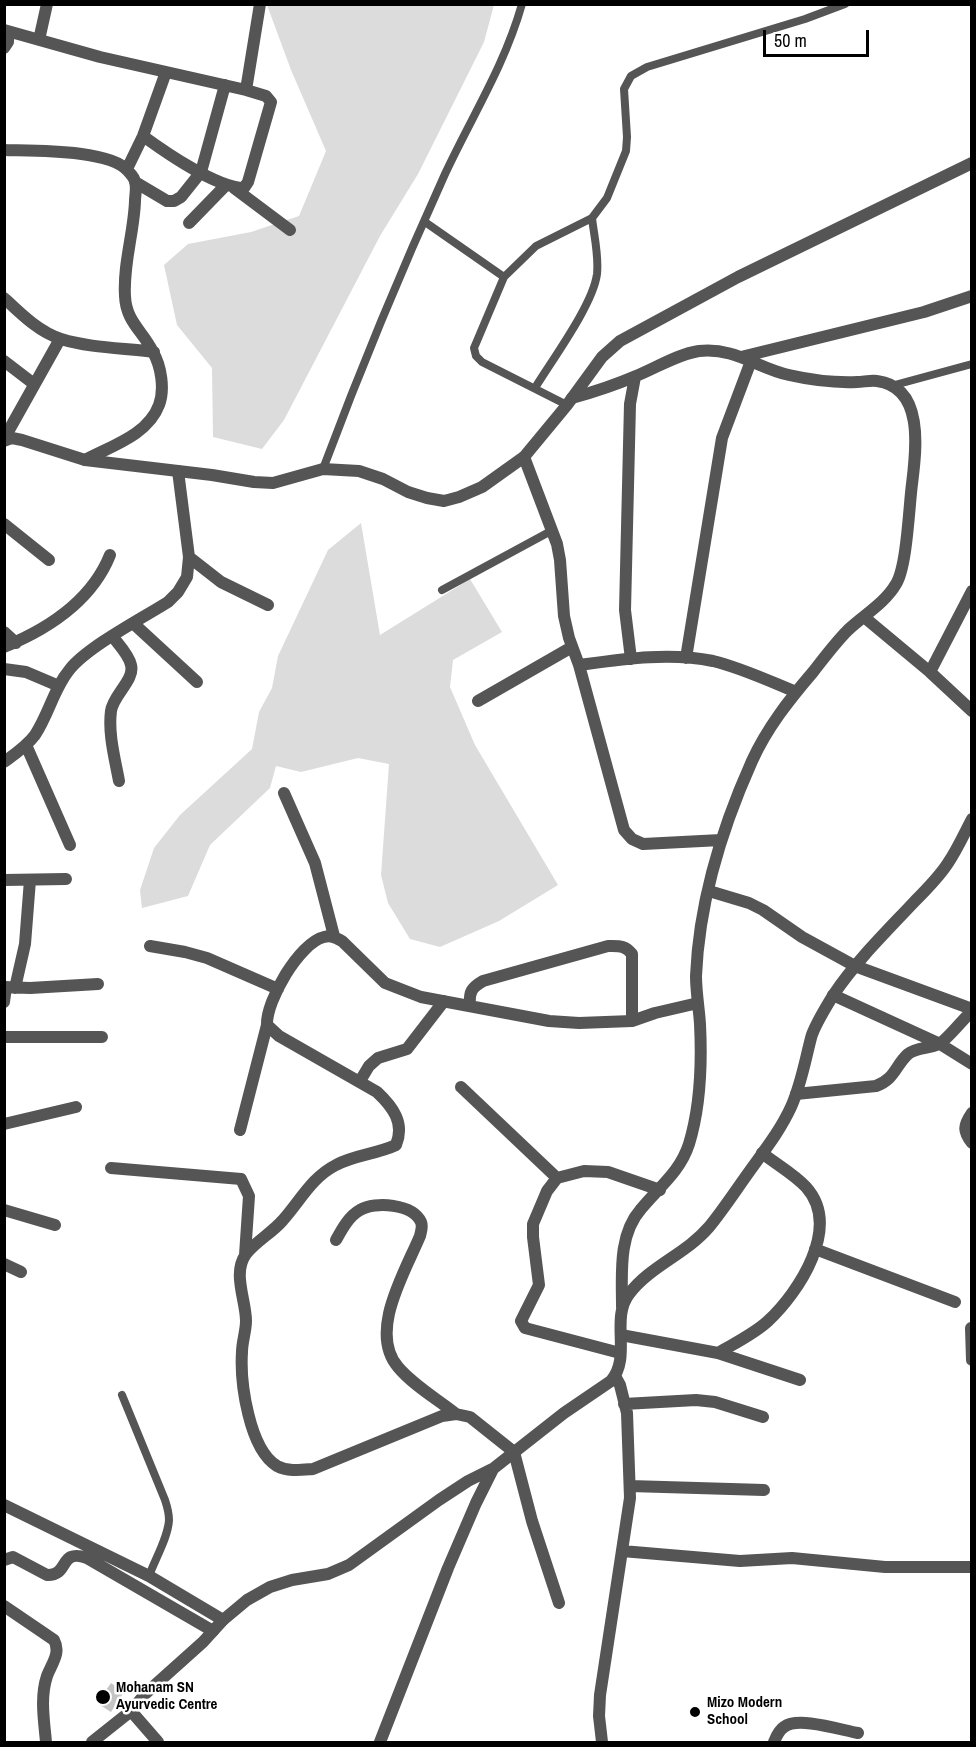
<!DOCTYPE html>
<html>
<head>
<meta charset="utf-8">
<style>
	body { margin:0 }
	#map { position:relative; width:976px; height:1747px; overflow:hidden; background:#fff; font-family:"Archivo Narrow",sans-serif }
	canvas { display:block }
	.frame { position:absolute; inset:0; border:6px solid #000; pointer-events:none }
	.scale { position:absolute; left:763px; top:30px; width:106px; height:27px; box-sizing:border-box; border:3px solid #000; border-top:0; padding-left:8px; font-size:18px; line-height:21px; white-space:nowrap; color:#000; -webkit-text-stroke:4px #fff; paint-order:stroke }
</style>
</head>
<body>
<div id="map">
<canvas width="976" height="1747"></canvas>
<div class="frame"></div>
<div class="scale">50 m</div>
</div>
<script>
const ctx = document.querySelector('canvas').getContext('2d');
ctx.lineJoin = 'round';
function fill(path, color) { ctx.fillStyle = color; ctx.fill(path, 'evenodd'); }
function stroke(path, color, width, dash) { ctx.strokeStyle = color; ctx.lineWidth = width; ctx.lineCap = dash ? 'butt' : 'round'; ctx.setLineDash(dash || []); ctx.stroke(path); }
function label(font, color, halo, rows, align = 'center') {
  ctx.font = font + ' "Archivo Narrow",sans-serif'; ctx.lineWidth = 5; ctx.setLineDash([]); ctx.textBaseline = 'middle'; ctx.strokeStyle = halo; ctx.fillStyle = color; for (const [text, x, y, turn = 0] of rows) {
    ctx.save(); ctx.translate(x, y); ctx.rotate((+turn || 0) * Math.PI / 180); ctx.textAlign = isNaN(turn) ? turn : align; if (halo) ctx.strokeText(text, 0, 0); ctx.fillText(text, 0, 0); ctx.restore();
  }
}
fill(new Path2D(`
	M267 5H494L484 42 418 174 380 236 284 420 262 449 213 437 212 368 177 325 164 265 188 244 251 232 299 216 326 151 291 70Z
	M361 523 380 635 470 579 502 632 453 660 450 687 475 745 558 885 499 921 440 947 410 939 388 903 381 875 389 764 358 758 301 772 276 766 270 788 210 845 188 896 142 908 140 890 154 848 180 815 252 749 259 712 272 688 278 656 328 550Z`), '#dcdcdc');
fill(new Path2D(`
	M111 1683 124 1692 111 1712 97 1703Z`), '#c4c4c4');
stroke(new Path2D(`
	M425 222 504 277
	M891 386 972 364
	M535 388C552 360 593 305 597 274 599 255 594 236 592 218
	M567 405 482 362 476 356 474 348 504 277 536 246 592 218 607 198 626 151 627 137 624 89 631 76 647 67 805 19 845 4
	M323 469C360 370 401 271 445 174 472 116 504 67 522 4
	M442 590 551 531
	M122 1395 165 1500C167 1506 169 1513 169 1520 168 1538 155 1559 149 1576`), '#555', 8);
stroke(new Path2D(`
	M4 30 100 57 246 90 266 96 271 102 248 182 244 188C217 188 165 152 143 136
	M4 30 8 34V42L4 48
	M39 40 47 4
	M246 90 260 4
	M4 150C32 151 110 149 128 171 130 173 135 179 135 182 137 187 135 196 135 201 134 232 123 264 125 296 126 322 143 331 153 352 161 366 165 389 159 405 148 435 111 446 85 460
	M127 169 143 136 166 72
	M135 182 167 201H174L181 197 201 172 225 85
	M234 188 290 230
	M189 223 226 185
	M4 298C21 314 39 332 61 339 90 348 123 348 154 352
	M741 357 924 312 972 296
	M4 361 34 384
	M572 398C594 392 615 385 636 376 656 368 678 354 699 351 735 347 757 368 789 375 811 380 834 383 857 382 863 382 871 380 877 381 925 387 916 451 912 484 909 506 907 567 896 584 885 603 864 615 848 630 835 643 824 658 813 672 789 700 767 728 752 761 722 828 699 902 696 976 696 992 699 1008 700 1024 702 1064 701 1105 689 1144 680 1172 659 1187 641 1209 618 1235 622 1274 622 1306
	M4 439 60 339
	M524 457 557 544 560 560 564 616 569 638 579 665 624 830 632 839 643 844 721 840
	M4 524 49 560
	M189 557 221 582 268 605
	M864 617 930 672 972 711
	M134 624 197 682
	M4 632 16 643
	M113 637C119 645 129 655 131 665 135 680 113 695 111 711 108 734 115 759 119 781
	M4 647C48 629 92 600 110 555
	M686 658 722 438 751 361
	M631 659 625 610 630 404 635 377
	M579 665C623 659 669 652 713 661 742 668 769 681 796 692
	M4 669 26 672 59 686
	M930 672 972 591
	M478 701 572 647
	M26 745 70 845
	M4 762C15 754 27 746 35 735 49 714 54 688 70 669 89 646 141 619 168 602L178 592 187 577 189 557 178 471
	M284 793 315 863 334 936
	M4 880 66 879
	M709 891 749 903 763 910 802 937 855 966 972 1009
	M150 946 185 952 207 958 278 989
	M4 987 30 988 98 984
	M15 988 25 944 30 880
	M833 995 940 1044 972 1064
	M4 1002 6 987
	M470 1006C469 992 471 988 483 981L608 946C619 946 625 945 632 954V1021
	M4 1037H102
	M360 1081 369 1066 378 1058 407 1049 444 1001
	M461 1087 557 1178
	M796 1094 876 1086C895 1079 895 1066 908 1054 917 1047 929 1049 939 1044 947 1040 964 1018 972 1011
	M972 1113C963 1126 963 1131 972 1143
	M4 1124 76 1107
	M240 1130 267 1025
	M111 1168 241 1179 249 1196 245 1255
	M4 1210 55 1225
	M336 1240C342 1229 349 1216 360 1210 375 1201 413 1204 421 1222 423 1227 421 1231 420 1236 405 1272 368 1332 398 1367 413 1385 437 1399 456 1414
	M815 1249 955 1302
	M4 1264 21 1272
	M971 1328 972 1360
	M621 1335 718 1353 800 1380
	M620 1353 525 1328 521 1321 539 1285 533 1237V1224L547 1191 557 1178 584 1171 608 1172 660 1190
	M718 1353C735 1343 754 1334 768 1321 799 1292 842 1227 806 1187 794 1174 776 1164 762 1153
	M624 1404 696 1400 715 1402 763 1417
	M630 1486 764 1490
	M4 1505 149 1576 223 1620
	M622 1551 740 1561 792 1558 885 1567H972
	M4 1560 13 1557 47 1575C70 1576 58 1548 87 1558L213 1631
	M559 1603 532 1521 514 1452 470 1417 456 1414 442 1416 313 1469C301 1470 288 1472 277 1466 249 1449 240 1382 242 1352 242 1342 246 1331 246 1321 246 1300 232 1273 246 1254 256 1241 272 1233 283 1220 300 1201 312 1177 336 1165 354 1155 377 1154 396 1145 405 1123 393 1107 377 1092L279 1036 267 1025C266 1001 299 943 324 937 332 935 336 938 342 941L385 983 421 997 549 1021 579 1023 632 1021 655 1013 698 1003
	M4 1606 54 1640C61 1653 52 1663 47 1676 40 1697 44 1720 46 1742
	M131 1711 158 1742
	M602 1742 599 1716 600 1695 630 1498 627 1413 620 1385 615 1376
	M774 1742C776 1737 779 1730 784 1727 798 1716 841 1730 858 1733`), '#555', 12);
stroke(new Path2D(`
	M4 441 12 438 22 440 85 460 212 475 254 482 273 483 323 469 359 471 383 479 408 492 427 498 444 501 459 497 482 487 524 457 567 405 602 357 620 341 738 277 972 163
	M92 1742 131 1711 145 1694 203 1642 223 1620 247 1600 270 1587 292 1580 328 1574 349 1565 439 1500 468 1481 494 1468 564 1413 611 1381C632 1357 610 1319 629 1294 650 1266 686 1254 709 1227 723 1210 736 1190 749 1172 764 1151 780 1131 791 1107 801 1085 805 1061 811 1038 814 1026 828 1004 834 994 857 960 887 931 915 901 927 889 939 877 948 863 957 850 964 834 972 819
	M380 1742 448 1568 476 1503 493 1469`), '#555', 12);
for (const [x, y, r, color] of [
	[103,1697,8,"#000"],
	[695,1712,6,"#000"]
]) { const dot = new Path2D(); dot.arc(x, y, r, 0, 2 * Math.PI); ctx.fillStyle = color; ctx.fill(dot); stroke(dot, '#fff', 2); }
label('bold 15px', '#000', '#fff', [
	["Mohanam SN",116,1688],
	["Ayurvedic Centre",116,1705],
	["Mizo Modern",707,1703],
	["School",707,1720]
], 'left');
</script>
</body>
</html>
